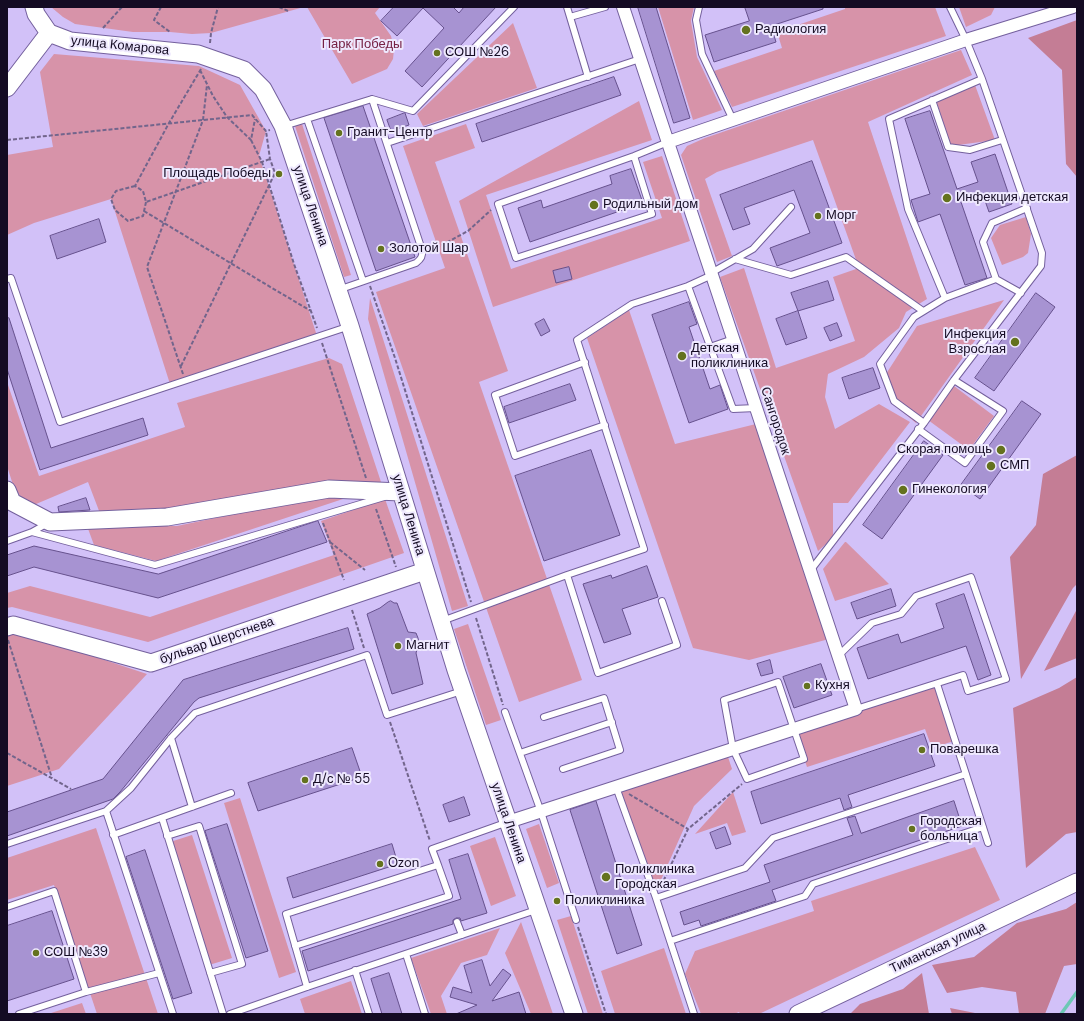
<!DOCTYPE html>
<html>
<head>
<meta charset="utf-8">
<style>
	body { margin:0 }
	#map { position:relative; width:1084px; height:1021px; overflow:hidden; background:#d2c1f8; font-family:"DM Sans",sans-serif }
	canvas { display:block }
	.frame { position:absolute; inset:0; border:8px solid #140b23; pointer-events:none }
</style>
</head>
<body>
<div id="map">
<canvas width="1084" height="1021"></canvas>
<div class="frame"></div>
</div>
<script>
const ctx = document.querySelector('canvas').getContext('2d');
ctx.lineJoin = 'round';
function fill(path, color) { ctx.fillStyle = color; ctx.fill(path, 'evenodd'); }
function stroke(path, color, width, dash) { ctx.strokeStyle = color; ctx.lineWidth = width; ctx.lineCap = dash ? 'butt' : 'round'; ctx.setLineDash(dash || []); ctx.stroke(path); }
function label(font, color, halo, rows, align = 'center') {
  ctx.font = font + ' "DM Sans",sans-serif'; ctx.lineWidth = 4; ctx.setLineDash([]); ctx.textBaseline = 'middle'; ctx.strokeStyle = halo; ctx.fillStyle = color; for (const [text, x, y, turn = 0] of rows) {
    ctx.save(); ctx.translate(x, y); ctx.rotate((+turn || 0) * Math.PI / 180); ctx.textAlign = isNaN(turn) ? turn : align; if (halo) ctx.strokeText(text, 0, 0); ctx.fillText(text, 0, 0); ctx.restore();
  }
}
fill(new Path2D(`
	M51 7H304L211 33 192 34 170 32H133L75 24 63 17Z
	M307 7H380L375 13 391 36 394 49 393 59 387 69 352 84Z
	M658 7H694L691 21 697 57 722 110 693 120Z
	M845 7H935L946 36 732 107 714 71 782 48 777 32 845 9Z
	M959 7H995L991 15 966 27Z
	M513 23 537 88 423 126 417 114Z
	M961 50 972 75 868 122 927 299 906 312 899 328 864 357 828 374 825 397 835 429 879 404 910 422 848 503H833V538L818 551 720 277 744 268 776 368 855 341 833 277 859 268 813 140 717 172 705 179 732 256 717 262 681 155 687 146 705 138Z
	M54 54 199 66 240 85 266 131 259 156 317 336 170 384 111 199 34 223 7 235V155L53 147 40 72Z
	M975 85 995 140 951 146 936 100Z
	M639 101 652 140 486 195 511 269 662 218 643 162 662 156 690 241 493 307 459 201Z
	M302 124 351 275 344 277 295 126Z
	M466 124 475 148 435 162 508 371 479 382 582 680 519 702 376 292 445 268 403 146Z
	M1026 217 1031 234 1028 253 1023 257 1002 265 991 238 1000 225Z
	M370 298 468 606 452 611 368 319Z
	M1004 300 916 423 894 405 884 377 917 326Z
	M629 310 675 444 760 423 833 638 749 660 693 648 587 338Z
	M329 358 342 364 381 482 328 484 169 513 101 516 88 482 29 507 14 488 7 466V382L39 476 185 427 177 403Z
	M954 386 994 416 969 450 928 420Z
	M315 497 346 498 156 561 94 545 87 526H177Z
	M385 499 404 553 148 642 12 607 7 608V593L30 586 150 617 334 555 321 521Z
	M845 542H846L889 584 835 601 823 569Z
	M468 624 501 720 486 725 454 629Z
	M14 630 147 674 59 769 7 786V632Z
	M936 686 954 741 932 748 925 729 807 767 795 731Z
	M727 754 732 769 694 806 656 891 620 789Z
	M733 792 746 832 732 836 727 823 695 834Z
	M240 798 296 972 279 978 224 803Z
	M539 824 559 883 547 888 526 829Z
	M96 828 158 1014H97L54 885 7 900V858Z
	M192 835 232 958 209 965 170 842Z
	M495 837 516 896 491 906 470 846Z
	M975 847 1000 900 759 1014H740L739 1012 734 1014H701L685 974 695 951 814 911 811 901Z
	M571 916 603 1014H588L557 920Z
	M521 922 553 1014H531L505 953Z
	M500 928 487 955 461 963 441 996 447 1014H431L411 958Z
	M664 948 686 1014H615L601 971Z
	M351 981 362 1014H305L300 999Z
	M82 1003 86 1014H48Z`), '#d793a9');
fill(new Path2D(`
	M1077 20V177L1066 164 1062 70 1028 38Z
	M1077 455V584L1073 588 1021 679 1010 557 1036 525 1043 474Z
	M1077 609V658L1044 671Z
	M1077 677V832L1066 834 1026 868 1013 708 1059 688Z
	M1077 902V964L1064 966 1045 1014H1019L1016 992 982 987 947 993 932 965 974 957 1017 923 1066 909Z
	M922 973 929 1014H850L860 1004 903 989Z
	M950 1008 980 1014H952Z`), '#c47d95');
stroke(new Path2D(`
	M1061 1014 1077 992`), '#6cc8b4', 3.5);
const building = new Path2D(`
	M394 7H453L459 13 464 7H496L422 87 405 71 444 28 423 8 397 36 381 21Z
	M638 7H656L690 118 674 123Z
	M745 7H823V9L771 26 776 42 714 62 705 35 749 21Z
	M614 77 621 95 482 142 476 124Z
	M363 106 415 257 376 271 324 118Z
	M930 111 957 189 978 182 971 162 995 154 1012 204 989 212 983 195 961 202 987 278 965 285 940 214 918 222 911 200 930 194 905 119Z
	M405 113 409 125 391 131 387 120Z
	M812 161 842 243 777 266 770 248 810 233 794 190 744 208 750 224 733 230 720 195Z
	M631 169 643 203 530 242 518 208 541 200 543 208 612 184 610 176Z
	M99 219 106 242 57 259 50 236Z
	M569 267 572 279 556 283 553 271Z
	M828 281 834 300 798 311 791 293Z
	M1036 293 1055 307 994 391 975 378Z
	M689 302 697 324 689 327 710 389 720 385 728 409 689 423 652 315Z
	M798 311 807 338 786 345 776 319Z
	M9 318 51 448 143 418 148 435 40 470 7 369V319Z
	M544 319 550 331 541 336 535 324Z
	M837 323 842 336 830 341 824 328Z
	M873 368 880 388 849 399 842 378Z
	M570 384 576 400 509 423 504 407Z
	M1022 401 1041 414 980 499 961 485Z
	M924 441 943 455 882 539 863 525Z
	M591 450 620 535 544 561 515 476Z
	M86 498 90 510 59 512 58 507Z
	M318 521 327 542 158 598 34 567 7 576V555L34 546 158 574Z
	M647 566 658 597 622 609 631 634 604 643 583 584 611 575 612 578Z
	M891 589 896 606 857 619 851 603Z
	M964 594 991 675 978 680 966 646 868 679 857 648 898 634 901 643 944 628 936 604Z
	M391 601 394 603H397L408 632 416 633 418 638 419 643 416 653 423 684 392 694 367 614 380 608 388 602Z
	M348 628 354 649 199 698 194 702 120 792 113 799 7 836V812L103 779 183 680Z
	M770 660 773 673 761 676 757 664Z
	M821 664 832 695 794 708 783 677Z
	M924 734 935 766 848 795 852 807 844 810 840 798 761 824 751 792Z
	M352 748 362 777 258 811 248 783Z
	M464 797 470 815 449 822 443 805Z
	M596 801 642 945 617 954 570 810Z
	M954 801 962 826 772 890 776 901 701 926 699 920 684 925 680 912 770 882 764 865 853 835 847 818 855 816 861 833Z
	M227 824 268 951 246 958 205 831Z
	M725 827 731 844 716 849 710 833Z
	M392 844 398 864 293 898 287 878Z
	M145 850 192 993 173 999 126 857Z
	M468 854 487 913 461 921 460 918H456L453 920V924L308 971 302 951 461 899 449 860Z
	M52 911 74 979 7 1001V926Z
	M482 960 490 986 503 969 511 975 492 1001 519 992 526 1014H456L477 1005 450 997 453 987 472 993 464 966Z
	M389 973 402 1014H382L371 979Z`);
fill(building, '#a793d2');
stroke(building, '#66518d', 1);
const lane = new Path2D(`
	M567 7 588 77
	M699 7 696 20 702 54 733 120
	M570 17 605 7
	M372 99 413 111 514 7
	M932 100 948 147 970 150 1002 140
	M307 119 363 281
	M284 126 372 99 422 250C423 256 421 259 416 263L338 290
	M387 143 640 59
	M634 156 652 214 516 258 498 204 634 156 668 142
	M735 259 791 275 846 257 923 311
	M711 273 753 249 791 207
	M712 275 688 286 733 409 756 408
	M7 279 11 278 60 422 350 326
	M996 279 983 242 992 223 1027 208
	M945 298 908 209 889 119 982 79
	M710 347 733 339
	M585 362 495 395 515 456 605 425
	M924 423 894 401 880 364 914 317 945 298 996 279 1021 293
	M918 429 965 463 1003 411 954 380
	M32 532 48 523
	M7 541 32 532 155 565 384 497
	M810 571 924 423 954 380 1041 266 1042 253 982 79 966 40 950 7
	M567 575 598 673 677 645 662 601
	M442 621 567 575 644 549 577 340 632 304 688 286
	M838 656 872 623 901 614 916 596 971 577 1006 679 968 691 963 675 856 709
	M778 682 804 759 747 779 733 749 724 700Z
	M937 684 988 843
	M505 712 541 812 576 920
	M544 717 604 698 620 750 563 769
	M171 738 192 807
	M520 753 612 722
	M616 787 656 898 694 1014
	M106 811 173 1014
	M162 818 223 1014
	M113 835 231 793
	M167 836 199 826 242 964 210 973
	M7 844 106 811 131 788 171 738 195 713 367 655 387 715 462 691
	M656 898 745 868 773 838 966 774
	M7 907 54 891 86 992
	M457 922 462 935
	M670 941 805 896 813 884 983 827
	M295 946 449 896 438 865
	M406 954 425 1014
	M355 970 369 1014
	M307 987 286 914 438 865 432 849 508 822
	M19 1014 86 992 159 973
	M230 1014 307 987 536 910`);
const street = new Path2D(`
	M668 142 966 40 1073 7
	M508 822 856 709 623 7`);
const secondary = new Path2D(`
	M34 7 36 14 49 33 70 41 198 54 244 70 263 89 283 126 350 326 456 670 574 1014
	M7 88 49 33
	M7 490 12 502 50 522 167 517 329 489 401 492
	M7 627 13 625 151 663 425 571
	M798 1014 1077 882`);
stroke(lane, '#74609d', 8);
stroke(street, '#74609d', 14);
stroke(secondary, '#74609d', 19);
stroke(new Path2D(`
	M161 7 154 20 170 32
	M279 7 288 11
	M103 28 122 7
	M210 43 211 33 218 7
	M201 69 169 123 135 186 143 191 146 202 270 159
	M200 70 213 96 227 117 251 140 255 119
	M7 140 252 115 266 131 270 130
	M251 140 262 162 294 264 317 328
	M135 186 116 191 111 199 115 210 128 221 143 216 146 202
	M144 211 267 285 311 311
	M431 251 468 231 491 210
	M370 286 395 358 471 602
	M322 343 366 478
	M181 366 275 173 270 159 266 131
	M183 374 147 267 203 120 207 85
	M376 509 396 567
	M323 523 344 580
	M330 542 365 570
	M352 610 364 648
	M476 618 503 705
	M8 640 52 778
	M390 722 430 841
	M7 753 71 789
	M629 794 688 829
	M661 886 688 829 742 784
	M578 927 606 1014`), '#72658c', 2, [4, 2]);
stroke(lane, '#fff', 6);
stroke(street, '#fff', 12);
stroke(secondary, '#fff', 17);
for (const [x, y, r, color] of [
	[746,30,5,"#64721e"],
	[437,53,4,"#64721e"],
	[339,133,4,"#64721e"],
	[279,174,4,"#64721e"],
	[947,198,5,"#64721e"],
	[594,205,5,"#64721e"],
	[818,216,4,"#64721e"],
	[381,249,4,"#64721e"],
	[1015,342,5,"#64721e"],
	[682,356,5,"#64721e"],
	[1001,450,5,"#64721e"],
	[991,466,5,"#64721e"],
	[903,490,5,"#64721e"],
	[398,646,4,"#64721e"],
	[807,686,4,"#64721e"],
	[922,750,4,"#64721e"],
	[305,780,4,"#64721e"],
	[912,829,4,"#64721e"],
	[380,864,4,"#64721e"],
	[606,877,5,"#64721e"],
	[557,901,4,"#64721e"],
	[36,953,4,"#64721e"]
]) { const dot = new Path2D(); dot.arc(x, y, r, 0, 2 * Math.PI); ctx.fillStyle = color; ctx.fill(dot); stroke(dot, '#eee8fe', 1.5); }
label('13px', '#140b23', '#eee8fe', [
	["Радиология",755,30],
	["СОШ №26",445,53],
	["Гранит-Центр",347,133],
	["Площадь Победы",271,174,"right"],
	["Инфекция детская",956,198],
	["Родильный дом",603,205],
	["Морг",826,216],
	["Золотой Шар",389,249],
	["Инфекция",1006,335,"right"],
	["Взрослая",1006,350,"right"],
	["Детская",691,349],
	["поликлиника",691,364],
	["Скорая помощь",992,450,"right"],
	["СМП",1000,466],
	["Гинекология",912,490],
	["Магнит",406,646],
	["Кухня",815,686],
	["Поварешка",930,750],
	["Д/с № 55",313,780],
	["Городская",920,822],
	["больница",920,837],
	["Ozon",388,864],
	["Поликлиника",615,870],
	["Городская",615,885],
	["Поликлиника",565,901],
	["СОШ №39",44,953]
], 'left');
label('13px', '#762145', '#eee8fe', [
	["Парк Победы",362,45]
]);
label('13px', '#140b23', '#eee8fe', [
	["улица Комарова",120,46,6],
	["улица Ленина",310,206,71],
	["Сангородок",775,421,72],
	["улица Ленина",408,515,73],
	["бульвар Шерстнева",217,641,-19],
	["улица Ленина",508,823,71],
	["Тиманская улица",938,948,-25]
]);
</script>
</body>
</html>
